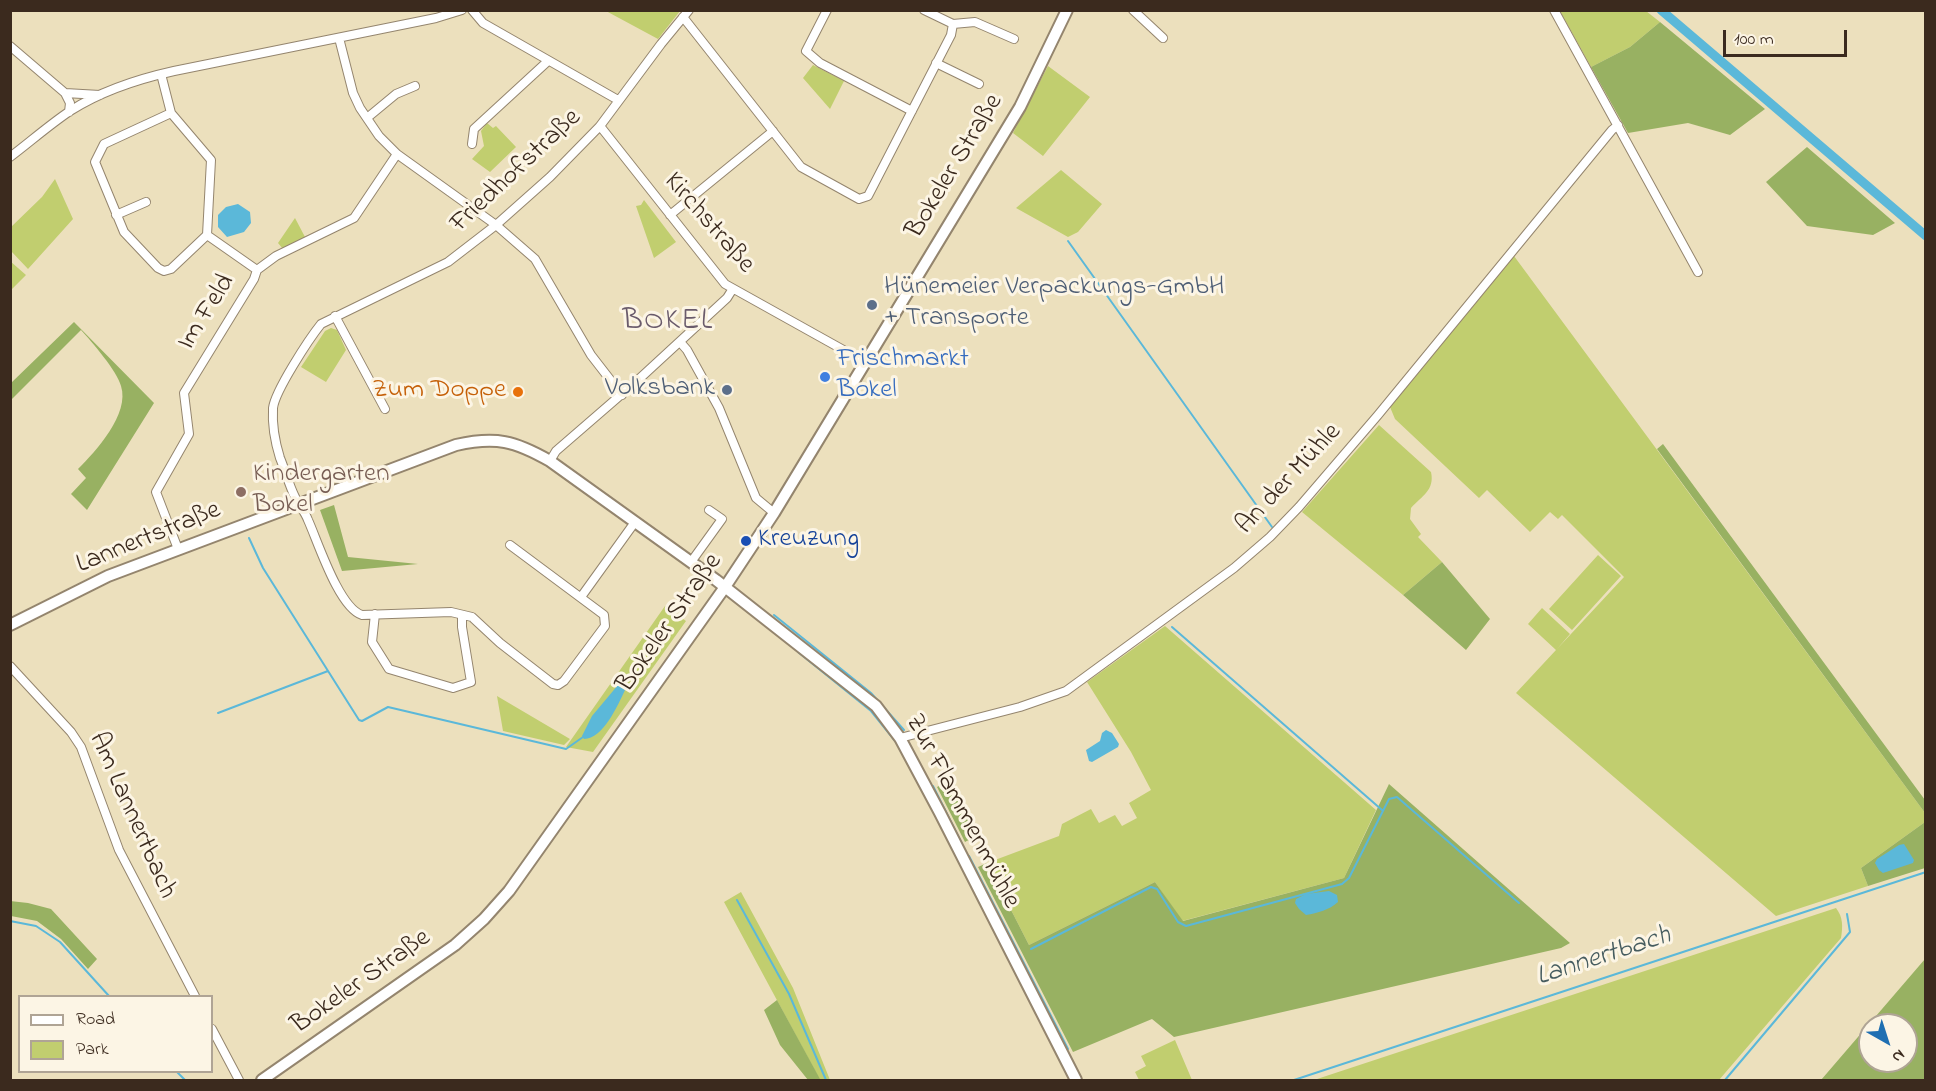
<!DOCTYPE html>
<html>
<head>
<meta charset="utf-8">
<style>
	body { margin:0 }
	#map { position:relative; width:1936px; height:1091px; overflow:hidden; background:#ece0bd; font-family:"Indie Flower",sans-serif }
	canvas { display:block }
	.frame { position:absolute; inset:0; border:12px solid #3b2a1e; pointer-events:none }
	.legend { position:absolute; left:18px; top:995px; width:195px; height:78px; box-sizing:border-box; background:#fcf5e5; border:2px solid #afa495; margin:0; padding:8px 10px; list-style:none; font-size:18px; color:#3b2a1e }
	.legend li { display:flex; align-items:center; gap:12px; height:30px }
	.legend b { width:30px; border:2px solid #afa495 }
	.north { position:absolute; left:1858px; top:1013px; width:60px; height:60px; box-sizing:border-box; background:#fcf5e5; border:2px solid #afa495; border-radius:50%; rotate:141deg; font-size:16px; font-weight:700; line-height:24px; text-align:center; color:#3b2a1e }
	.north::after { content:''; display:block; margin:auto; width:21px; height:27px; background:#1f6fb2; clip-path:polygon(50% 0,100% 100%,50% 72%,0 100%) }
	.scale { position:absolute; left:1723px; top:30px; width:124px; height:27px; box-sizing:border-box; border:3px solid #3b2a1e; border-top:0; padding-left:8px; font-size:18px; line-height:21px; white-space:nowrap; color:#3b2a1e; -webkit-text-stroke:4px #fcf5e5; paint-order:stroke }
</style>
</head>
<body>
<div id="map">
<canvas width="1936" height="1091"></canvas>
<div class="frame"></div>
<ul class="legend">
<li><b style="height:8px;background:#fff"></b>Road</li>
<li><b style="height:16px;background:#c1ce6f"></b>Park</li>
</ul>
<div class="north">N</div>
<div class="scale">100 m</div>
</div>
<script>
const ctx = document.querySelector('canvas').getContext('2d');
ctx.lineJoin = 'round';
function fill(path, color) { ctx.fillStyle = color; ctx.fill(path, 'evenodd'); }
function stroke(path, color, width, dash) { ctx.strokeStyle = color; ctx.lineWidth = width; ctx.lineCap = dash ? 'butt' : 'round'; ctx.setLineDash(dash || []); ctx.stroke(path); }
function label(font, color, halo, rows, align = 'center') {
  ctx.font = font + ' "Indie Flower",sans-serif'; ctx.lineWidth = 6; ctx.setLineDash([]); ctx.textBaseline = 'middle'; ctx.strokeStyle = halo; ctx.fillStyle = color; for (const [text, x, y, turn = 0] of rows) {
    ctx.save(); ctx.translate(x, y); ctx.rotate((+turn || 0) * Math.PI / 180); ctx.textAlign = isNaN(turn) ? turn : align; if (halo) ctx.strokeText(text, 0, 0); ctx.fillText(text, 0, 0); ctx.restore();
  }
}
fill(new Path2D(`
	M606 11 680 10V11L658 39Z
	M1560 11H1646L1660 22 1630 47 1591 67Z
	M813 65 844 81 830 109 803 78Z
	M1048 66 1090 97 1043 156 1013 133Z
	M487 123 493 128 496 126 516 147 490 172 472 159 484 146 481 131Z
	M1061 170 1102 204 1078 232 1068 237 1016 208Z
	M55 179 73 219 28 269 11 251V227L42 197Z
	M644 200 676 242 654 258 636 206 641 205Z
	M295 218 305 237 283 249 278 243Z
	M1514 256 1925 813V822L1861 868 1868 886 1776 916 1516 693 1556 650 1528 624 1542 608 1570 634 1557 649 1624 577 1562 515 1558 519 1550 512 1530 532 1487 490 1479 498 1395 419 1390 407Z
	M10 261 26 275 11 290H10Z
	M331 328 337 330 346 350 326 382 301 367 325 331Z
	M1379 425 1431 472C1435 490 1422 496 1411 508L1410 519 1421 534 1418 537 1442 562 1403 595 1302 512Z
	M1598 555 1621 576 1572 630 1549 609Z
	M665 606 686 621 593 752 566 747Z
	M1165 626 1376 810 1344 878 1182 921 1155 882 1029 945 987 863 1059 836 1062 824 1091 809 1099 823 1115 815 1122 826 1137 818 1129 803 1151 790 1131 752 1087 682Z
	M497 696 570 739 564 745 503 731Z
	M741 892 793 988 830 1080H820L724 902Z
	M1836 908C1843 917 1843 926 1841 938L1719 1080H1314Z
	M1175 1040 1192 1080H1139L1135 1072 1146 1066 1141 1056Z`), '#c1ce6f');
fill(new Path2D(`
	M1660 22 1765 109 1730 135 1688 123 1628 133 1591 67 1630 47Z
	M1807 147 1895 223 1873 235 1807 226 1766 182Z
	M74 322 154 403 87 510 71 494 86 478 78 469C96 451 130 414 121 386 117 371 92 342 81 330L11 400V383Z
	M1663 444 1925 800V813L1657 449Z
	M334 505 348 557 418 564 342 571 320 510Z
	M1442 562 1490 619 1466 650 1403 595Z
	M953 779 976 836 965 842 937 787Z
	M1389 784 1570 943 1561 948 1174 1037 1152 1019 1073 1052 978 867 987 863 1029 945 1155 882 1183 921 1344 878Z
	M1925 822V868L1868 886 1861 868Z
	M10 901 28 903 51 909 97 959 88 969 61 939 37 921 11 916Z
	M1925 959V1080H1821ZM1870 1025H1906V1061H1870Z
	M777 1000 820 1079V1080H808L780 1045 764 1010Z`), '#98b162');
fill(new Path2D(`
	M238 204 250 212 251 223 244 232 227 237 218 227V215L226 207Z
	M618 685 625 690C618 705 603 739 584 739L582 736 592 716Z
	M1106 730 1112 733 1119 744 1118 747 1092 762 1089 761 1086 750 1100 741 1102 733Z
	M1904 844 1914 860 1913 863 1883 873 1879 870 1875 863 1877 859 1899 845Z
	M1329 891 1337 895 1338 902C1329 910 1318 913 1306 915L1299 909 1295 903 1296 899 1306 894Z`), '#5bb8d9');
stroke(new Path2D(`
	M1068 241 1272 527
	M249 538 263 568 359 720 362 721 388 707 566 749 583 737
	M774 615 871 693 904 730
	M1172 627 1382 810
	M798 652 871 711 896 742
	M218 713 328 671
	M933 786 962 844
	M969 856 1068 1049
	M737 900 789 994 826 1080
	M10 921 36 926 60 942 109 996
	M1031 949 1151 887 1157 889 1178 922 1186 926 1342 884 1349 878 1389 799 1397 797 1519 903
	M177 1072 185 1080
	M1294 1080 1926 872
	M1725 1080 1850 932 1847 914`), '#5bb8d9', 2);
stroke(new Path2D(`
	M1661 10 1926 236`), '#5bb8d9', 9);
const street = new Path2D(`
	M472 10 483 23 618 100
	M827 10 806 51 820 63 912 111
	M1133 10 1163 38
	M1554 10 1698 272
	M683 17 801 167 859 199 868 196 951 35 953 24 924 10
	M953 24 975 22 1014 39
	M339 38 353 93 360 108 379 136 397 154 496 225 535 259 591 355 622 395
	M10 46 65 93 100 95
	M936 63 979 84
	M161 74 171 113 104 144 95 162 124 232 158 268 164 271 171 269 207 235
	M65 93 70 103 69 112
	M171 113 211 160 207 235 257 270
	M367 118 396 94 415 86
	M600 126 725 284 865 362
	M472 144 474 129 548 61
	M10 157C30 142 49 125 70 111 101 91 138 79 174 71L436 18 462 10
	M116 215 146 202
	M670 215 773 131
	M335 316 385 409
	M680 342 687 350 719 408 756 498 774 513
	M550 461 556 451 638 380 727 298 732 290
	M510 545 604 615 605 626 564 681 558 685 553 684 500 643 472 617 451 612 362 615C339 608 318 542 308 520 305 512 299 505 295 497 289 485 285 470 280 458 275 442 272 425 273 408 275 391 309 339 321 324L448 262 496 225 550 177 600 126 661 44 689 10
	M178 549 156 492 189 434 184 393 254 279 257 270 276 256 354 218 397 154
	M691 562 722 519 709 510
	M581 597 635 522
	M375 614 372 642 389 669 453 688 471 682 462 627V616
	M10 666 71 732 81 747 119 850 195 996
	M900 738 1020 707 1066 691 1234 568 1270 537 1299 507 1378 415 1612 130 1618 125
	M212 1029 239 1080`);
const secondary = new Path2D(`
	M10 625 108 576 456 445C496 436 515 441 550 461L716 580 876 706 900 738 940 813 1076 1080
	M262 1080 455 945 484 919 509 891 725 587 774 513 1020 107 1067 10`);
stroke(street, '#94856e', 10);
stroke(secondary, '#94856e', 14);
stroke(street, '#fff', 8);
stroke(secondary, '#fff', 10);
for (const [x, y, r, color] of [
	[872,305,6,"#5c6f8a"],
	[825,377,6,"#3f7fe0"],
	[727,390,6,"#5c6f8a"],
	[518,392,6,"#e8710a"],
	[241,492,6,"#8d6e63"],
	[746,541,6,"#1a4fb4"]
]) { const dot = new Path2D(); dot.arc(x, y, r, 0, 2 * Math.PI); ctx.fillStyle = color; ctx.fill(dot); stroke(dot, '#fcf5e5', 2); }
label('27px', '#3b2a1e', '#fcf5e5', [
	["Bokeler Straße",956,167,-59],
	["Friedhofstraße",517,172,-43],
	["Kirchstraße",708,224,49],
	["Im Feld",208,313,-58],
	["An der Mühle",1290,480,-47],
	["Lannertstraße",149,539,-22],
	["Bokeler Straße",671,624,-55],
	["Zur Flammenmühle",961,812,62],
	["Am Lannertbach",131,816,66],
	["Bokeler Straße",362,983,-35]
]);
label('27px', '#4e5e75', '#fcf5e5', [
	["Hünemeier Verpackungs-GmbH",884,289],
	["+ Transporte",884,320],
	["Volksbank",715,390,"right"]
], 'left');
label('27px', '#366cbe', '#fcf5e5', [
	["Frischmarkt",837,361],
	["Bokel",837,392]
], 'left');
label('27px', '#c56008', '#fcf5e5', [
	["Zum Doppe",506,392]
], 'right');
label('27px', '#785e54', '#fcf5e5', [
	["Kindergarten",253,476],
	["Bokel",253,507]
], 'left');
label('27px', '#164399', '#fcf5e5', [
	["Kreuzung",758,541]
], 'left');
label('italic 28px', '#465c5f', '#fcf5e5', [
	["Lannertbach",1604,958,-18]
]);
ctx.letterSpacing = '1.5px';
label('30px', '#6a5b6b', '#fcf5e5', [
	["BOKEL",668,323]
]);
ctx.letterSpacing = '0px';
</script>
</body>
</html>
